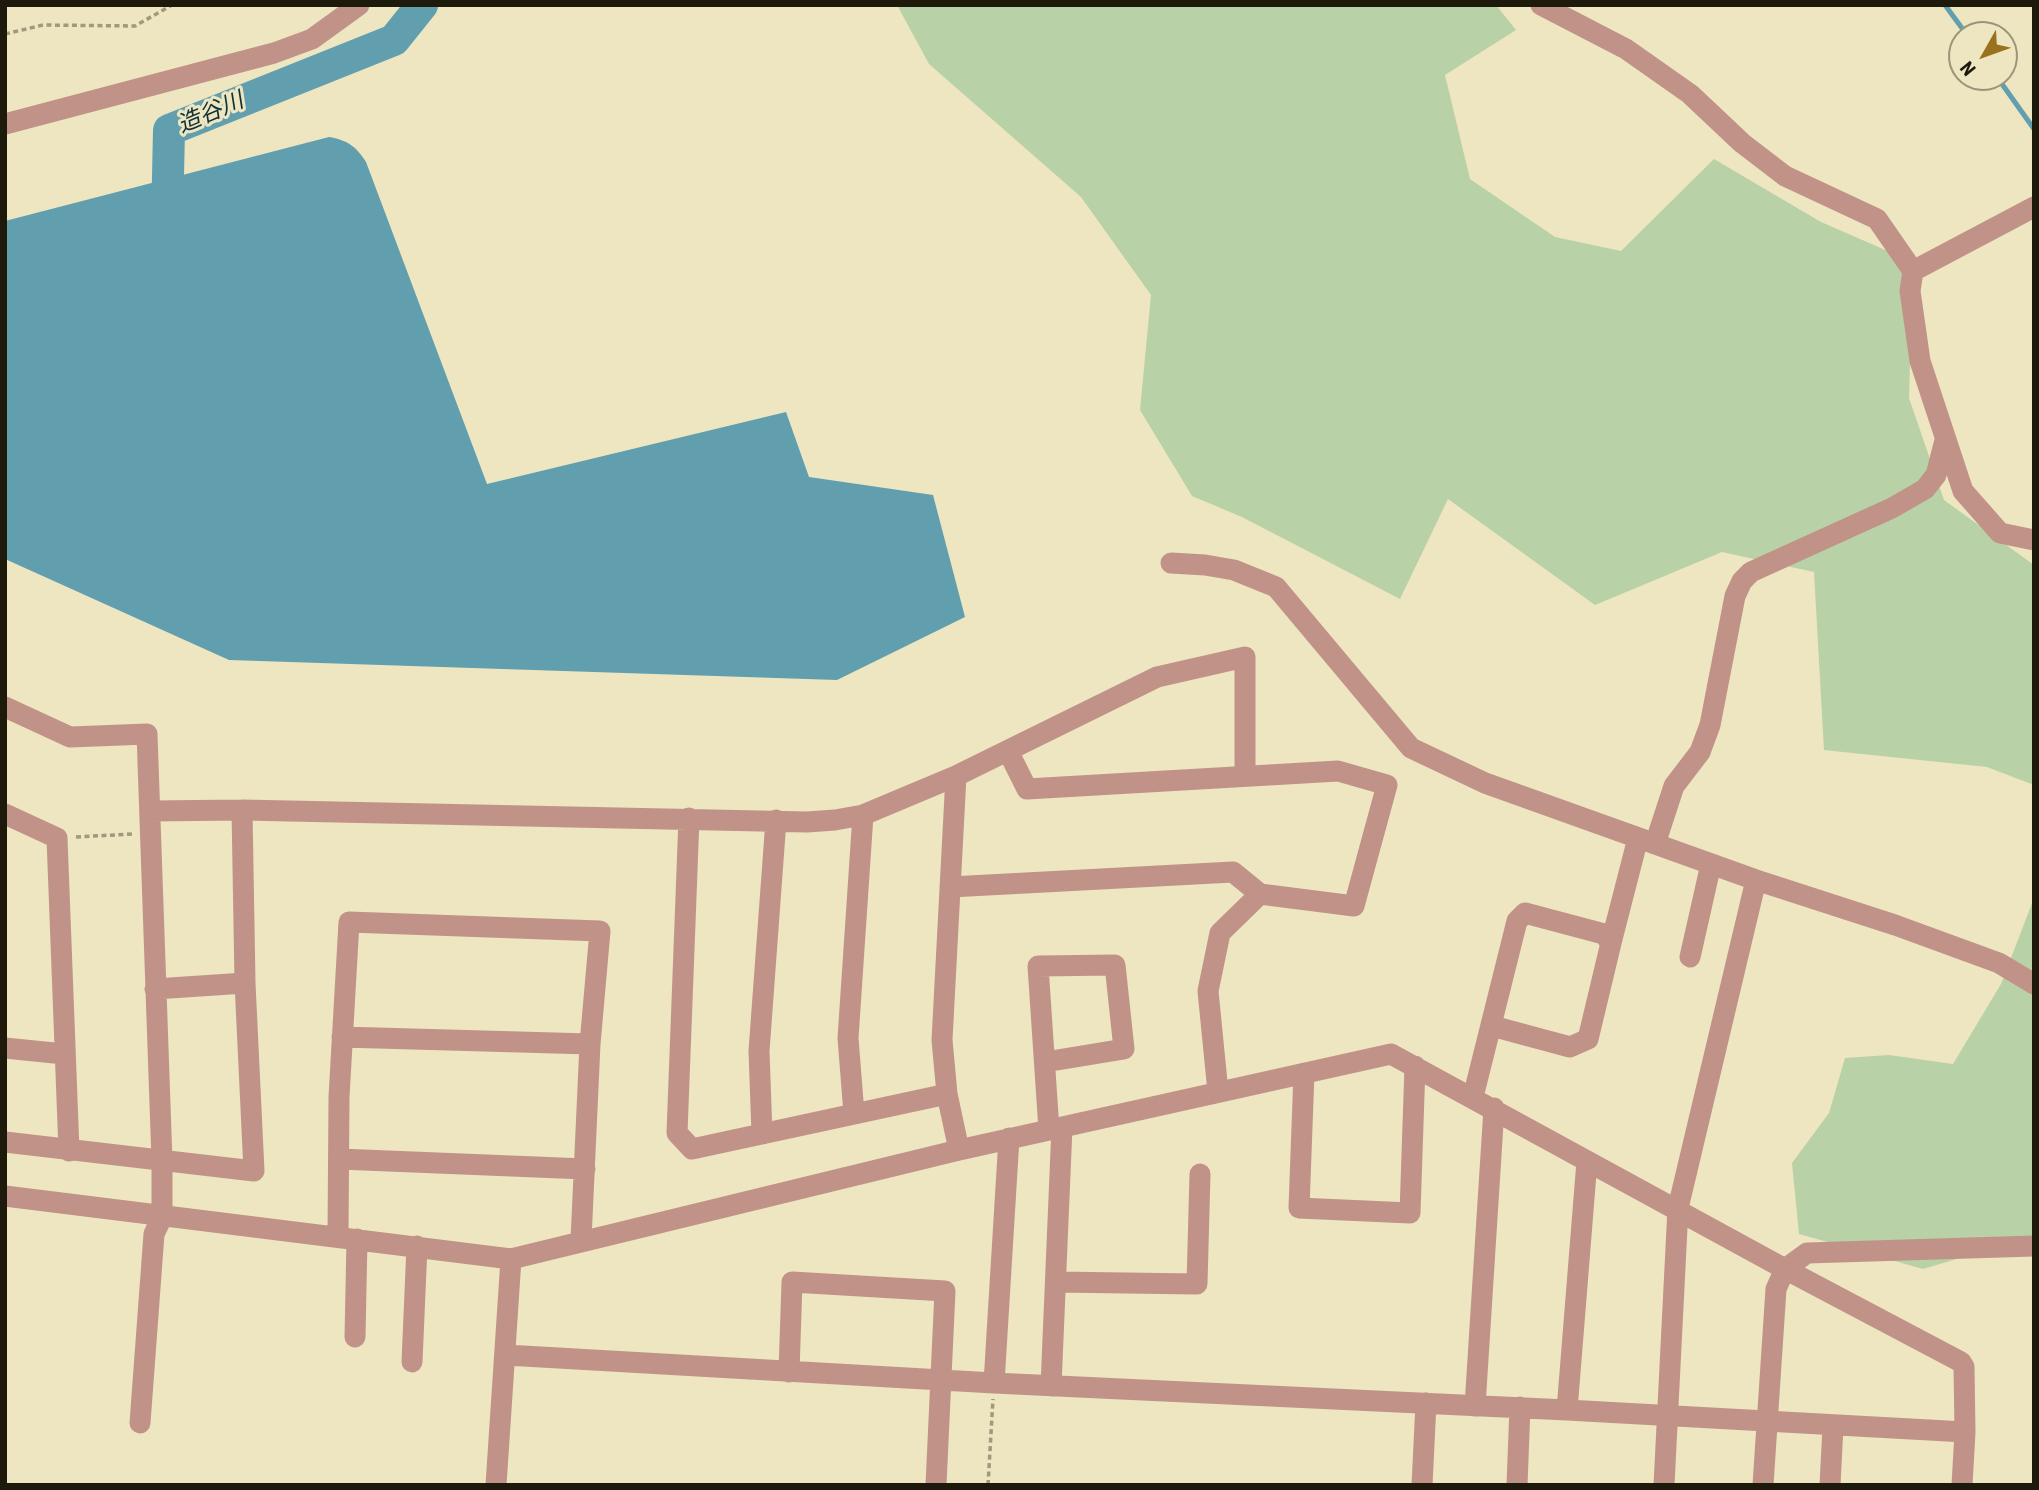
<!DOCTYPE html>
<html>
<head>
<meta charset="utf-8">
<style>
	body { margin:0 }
	#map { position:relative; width:2039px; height:1490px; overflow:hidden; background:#ede6c1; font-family:"Roboto Condensed",sans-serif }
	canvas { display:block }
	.frame { position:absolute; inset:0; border:7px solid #1d1a0c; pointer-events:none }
	.north { position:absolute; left:1948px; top:21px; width:70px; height:70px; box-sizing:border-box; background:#ede6c1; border:2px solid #9a9479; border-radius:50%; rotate:230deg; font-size:19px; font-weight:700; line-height:28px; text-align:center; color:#1d1a0c }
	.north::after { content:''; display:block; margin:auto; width:24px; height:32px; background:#9a721f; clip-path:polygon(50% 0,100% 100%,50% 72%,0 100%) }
</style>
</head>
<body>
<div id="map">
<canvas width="2039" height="1490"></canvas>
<div class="frame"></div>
<div class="north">N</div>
</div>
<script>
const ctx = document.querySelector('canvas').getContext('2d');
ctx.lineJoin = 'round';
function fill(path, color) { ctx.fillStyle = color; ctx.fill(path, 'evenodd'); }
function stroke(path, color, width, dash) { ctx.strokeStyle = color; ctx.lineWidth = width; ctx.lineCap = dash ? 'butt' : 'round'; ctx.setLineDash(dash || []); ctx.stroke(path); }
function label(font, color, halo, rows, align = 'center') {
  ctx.font = font + ' "Roboto Condensed","Noto Sans JP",sans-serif'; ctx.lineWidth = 6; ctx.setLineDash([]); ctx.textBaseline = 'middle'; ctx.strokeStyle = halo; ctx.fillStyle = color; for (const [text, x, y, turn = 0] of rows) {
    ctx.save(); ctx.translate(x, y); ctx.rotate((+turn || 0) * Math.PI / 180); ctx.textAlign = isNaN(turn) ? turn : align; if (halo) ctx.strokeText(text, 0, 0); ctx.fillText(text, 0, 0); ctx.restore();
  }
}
fill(new Path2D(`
	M897 5H1496L1516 30 1445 75 1470 179 1555 237 1621 251 1714 159 1821 222 1913 262 1909 398 1944 500 2034 565V785L1987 767 1824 750 1814 572 1722 552 1595 605 1448 499 1400 599 1242 517 1192 496 1140 410 1151 295 1081 197 929 64Z
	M2034 898V1236L1923 1269 1799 1234 1792 1163 1829 1113 1845 1058 1889 1055 1953 1064 2001 984Z`), '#b9d1a7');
fill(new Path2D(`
	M329 137C347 140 356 146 366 162L487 484 786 412 809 477 933 495 965 617 837 680 229 660 5 559V221Z`), '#619faf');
stroke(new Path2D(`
	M1945 5 1967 35
	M1997 77 2034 129`), '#619faf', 5);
stroke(new Path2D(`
	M167 222 169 130 394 40 422 5`), '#619faf', 32);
stroke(new Path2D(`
	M5 34 43 25 135 26 172 5
	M76 837 132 834
	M988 1485 993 1399`), '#9f997d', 3.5, [5, 3.5]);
stroke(new Path2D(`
	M1541 5 1626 49 1690 94 1742 143 1785 176 1877 219 1913 271 1910 291 1920 361 1963 491 2000 533 2034 540
	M5 124 274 53 312 39 359 5
	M1913 271 2034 207
	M1171 563 1205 565 1234 570 1276 587 1411 748 1485 783 1756 880 1895 925 1999 963 2034 984
	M5 707 70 737 147 734 162 1161V1217L154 1234 140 1423
	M956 776 942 1040 947 1094 959 1150
	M151 811 242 810 807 822 835 820 863 815 956 776 1157 677 1245 657V776
	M5 814 57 838 69 1151
	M689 818 677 1133 692 1149 947 1094
	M1655 844 1674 786 1700 752 1710 725 1735 596 1742 581 1751 572 1892 508 1925 489 1936 475 1945 440
	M950 887 1233 872 1260 894 1354 906 1387 785 1338 771 1027 789 1008 751
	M1611 943 1638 838
	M1690 957 1711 864
	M155 989 245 983
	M342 1037 590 1044
	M5 1048 64 1054
	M1045 1062 1124 1049 1115 965 1038 966 1049 1130
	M1304 1073 1299 1208 1410 1213 1415 1066
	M1218 1092 1208 991 1220 933 1260 894
	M1473 1097 1517 921 1525 913 1604 934 1611 943 1588 1039 1570 1047 1492 1026
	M854 1114 848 1038 863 815
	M762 1134 759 1051 776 820
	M5 1142 254 1171 245 983 242 810
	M339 1159 585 1169
	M5 1196 511 1259 959 1150 1391 1054 1785 1269 1961 1362 1964 1367 1965 1432 1962 1485
	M338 1236 339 1097 349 922 600 931 590 1044 581 1240
	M1056 1282 1197 1284 1200 1174
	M355 1337 357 1239
	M506 1355 994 1383 1567 1410 1965 1432
	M412 1362 417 1246
	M789 1372 792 1282 945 1291 936 1485
	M994 1383 1009 1138
	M1051 1386 1062 1127
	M1475 1406 1494 1108
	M1567 1410 1587 1161
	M496 1485 511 1259
	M1422 1485 1426 1403
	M1517 1485 1520 1407
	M1664 1485 1678 1208 1756 880
	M1763 1485 1776 1289 1785 1269 1807 1253 2034 1246
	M1830 1485 1833 1426`), '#c19388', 21);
label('italic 23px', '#113138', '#ede6c1', [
	["造谷川",211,114,-23]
]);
</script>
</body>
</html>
